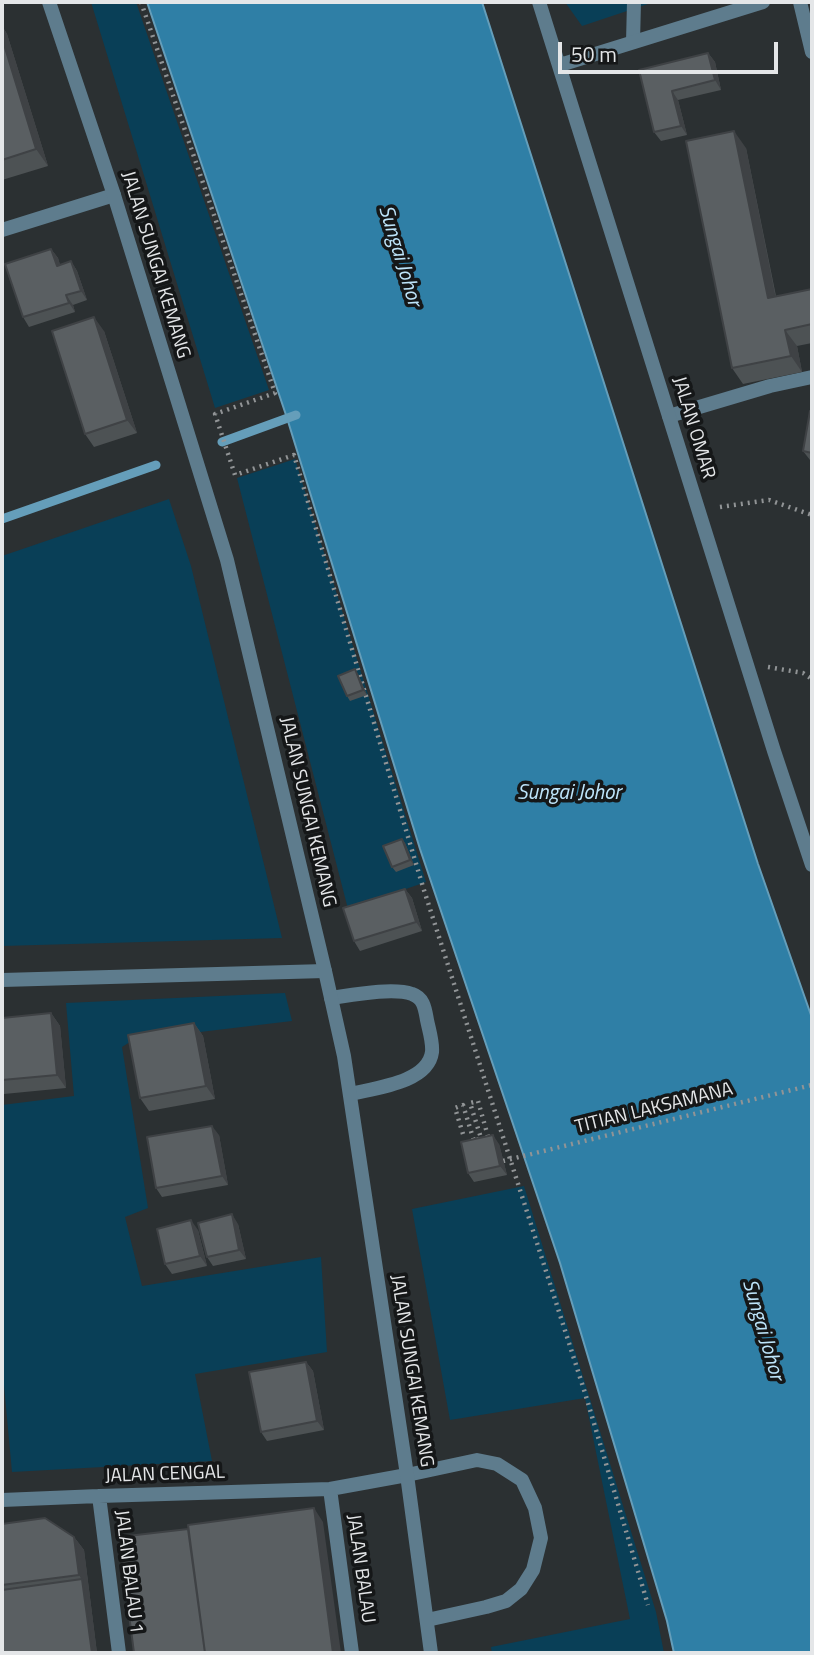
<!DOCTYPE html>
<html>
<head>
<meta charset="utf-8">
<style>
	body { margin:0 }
	#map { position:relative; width:814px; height:1655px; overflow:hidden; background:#2b3032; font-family:"Titillium Web",sans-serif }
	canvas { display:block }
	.frame { position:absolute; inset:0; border:4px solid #e4e6e8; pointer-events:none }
	.scale { position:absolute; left:558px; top:42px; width:220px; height:32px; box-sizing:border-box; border:4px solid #e4e6e8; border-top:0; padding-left:9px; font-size:21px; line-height:24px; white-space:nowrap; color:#e4e6e8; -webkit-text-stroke:5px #151718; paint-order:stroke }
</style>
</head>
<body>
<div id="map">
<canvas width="814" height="1655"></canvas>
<div class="frame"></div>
<div class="scale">50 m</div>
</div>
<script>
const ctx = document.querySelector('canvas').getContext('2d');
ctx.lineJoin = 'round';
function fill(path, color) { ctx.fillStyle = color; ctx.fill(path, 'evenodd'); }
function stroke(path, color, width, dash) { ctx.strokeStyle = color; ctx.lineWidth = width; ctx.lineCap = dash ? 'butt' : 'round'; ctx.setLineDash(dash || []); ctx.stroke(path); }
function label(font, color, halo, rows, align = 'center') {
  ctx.font = font + ' "Titillium Web",sans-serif'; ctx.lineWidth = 7; ctx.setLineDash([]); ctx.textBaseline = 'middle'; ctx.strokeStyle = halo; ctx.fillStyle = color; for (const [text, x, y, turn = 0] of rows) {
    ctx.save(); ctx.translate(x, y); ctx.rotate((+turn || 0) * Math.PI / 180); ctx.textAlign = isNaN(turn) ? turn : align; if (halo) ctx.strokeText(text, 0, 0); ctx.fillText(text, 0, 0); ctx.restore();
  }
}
fill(new Path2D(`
	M91 2H136L269 390 215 408Z
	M565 2H654L582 26Z
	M295 459 426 882 348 909 237 478Z
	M169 499 191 566 282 938 2 946V556Z
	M285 993 292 1021 133 1040 122 1047 148 1208 125 1217 142 1286 321 1257 327 1352 195 1374 212 1461 12 1472 2 1364V1105L74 1096 66 1003Z
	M524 1186 656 1612 664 1653H492L491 1647 630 1619 585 1398 450 1420 412 1209Z`), '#093f57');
const water = new Path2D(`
	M147 2H482L758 864 812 1018V1653H674L667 1621 560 1263 420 849 287 418Z`);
fill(water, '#2f7fa6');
stroke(water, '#659eba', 2);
stroke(new Path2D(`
	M222 442 296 415
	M2 519 156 465`), '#659eba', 9);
stroke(new Path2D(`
	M141 2 275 393 215 414 235 475 294 455 423 887 585 1393 648 1605
	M720 507 769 500 812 515
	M768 667 803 673 812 679
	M463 1134 455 1108 463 1105 474 1141 481 1138 470 1103 478 1101 489 1140`), '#919496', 4.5, [2, 5]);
stroke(new Path2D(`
	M800 2 812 52
	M633 42 634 2
	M2 230 114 195
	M669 416 770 386 812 377
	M331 998C352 995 393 987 412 994 424 998 425 1009 427 1020 429 1030 433 1042 432 1052 428 1083 374 1088 350 1094
	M407 1475 477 1460 497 1464 522 1480 535 1508 541 1538 533 1570 521 1589 506 1601 486 1607 427 1620`), '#5e7c8d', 14);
stroke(new Path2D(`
	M539 2 774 751 812 865
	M560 65 763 2
	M2 980 325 971
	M330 1489 352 1653
	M99 1496 119 1653
	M2 1500 99 1496 330 1489 407 1475`), '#5e7c8d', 14);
stroke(new Path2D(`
	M49 2 114 195 227 560 325 971 344 1056 407 1475 431 1653`), '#5e7c8d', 14);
stroke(new Path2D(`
	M503 1161 812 1085`), '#919496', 4.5, [2, 5]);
fill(new Path2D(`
	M2 26 7 34 48 166 2 180Z
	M708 53 715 62 721 90 678 100 687 135 661 141 654 132 639 70Z
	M746 148 776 296 812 289V343L797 346 802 372 743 384 732 368Z
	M51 249 58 258 60 265 71 261 77 271 87 300 73 305 75 312 29 327 23 317Z
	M104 331 137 433 94 447 85 434Z
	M812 412V461L810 460 803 451Z
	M358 674 367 695 350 701 347 696Z
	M402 839 405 843 414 865 396 872 392 867Z
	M405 889 412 898 422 931 360 951 354 941Z
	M51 1013 60 1026 66 1088 4 1094 2 1091V1018Z
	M194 1023 203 1036 215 1099 149 1111 140 1098Z
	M219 1135 228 1185 162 1197 156 1188Z
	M499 1144 507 1175 474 1182 468 1173Z
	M238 1224 246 1259 213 1266 207 1257Z
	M198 1230 207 1266 172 1274 165 1264Z
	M306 1362 313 1371 324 1430 267 1441 261 1432Z
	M2 1524 74 1537 84 1550 97 1653H2Z`), '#4d5254');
fill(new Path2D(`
	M2 26 7 34 48 166 36 149 2 38Z
	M708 53 715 62 721 90 715 80Z
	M672 91 678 100 687 135 681 126Z
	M734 131 746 148 779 314 768 298Z
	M51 249 58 258 63 275 57 266Z
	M71 261 77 271 87 300 81 291Z
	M66 295 73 305 75 312 69 303Z
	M94 317 104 331 137 433 127 420Z
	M785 330 797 346 802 372 791 356Z
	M355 669 358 674 367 695 363 690Z
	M402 839 405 843 414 865 410 860Z
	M405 889 412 898 422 931 416 922Z
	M51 1013 60 1026 66 1088 57 1075Z
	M194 1023 203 1036 215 1099 206 1086Z
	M212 1126 219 1135 228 1185 222 1176Z
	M493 1135 499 1144 507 1175 500 1166Z
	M232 1214 238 1224 246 1259 239 1250Z
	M191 1220 198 1230 207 1266 200 1256Z
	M306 1362 313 1371 324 1430 317 1421Z
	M314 1508 323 1522 341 1653H333Z
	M74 1537 84 1550 97 1653H92L82 1580 79 1575Z`), '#3f4245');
const building = new Path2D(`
	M2 38 36 149 2 160Z
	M708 53 715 80 672 91 681 126 654 132 639 70Z
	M734 131 768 298 812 289V324L785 330 791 356 732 368 686 141Z
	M51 249 57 266 71 261 81 291 66 295 69 303 23 317 5 264Z
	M94 317 127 420 85 434 52 331Z
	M810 411 812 412V453L803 451Z
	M355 669 363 690 347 696 338 676Z
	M402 839 410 860 392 867 383 846Z
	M405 889 416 922 354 941 343 908Z
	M51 1013 57 1075 2 1080V1018Z
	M194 1023 206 1086 140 1098 128 1035Z
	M212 1126 222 1176 156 1188 147 1137Z
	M493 1135 500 1166 468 1173 461 1142Z
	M232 1214 239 1250 207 1257 198 1223Z
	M191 1220 200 1256 165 1264 157 1229Z
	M306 1362 317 1421 261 1432 249 1372Z
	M314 1508 333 1653H205L188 1525Z
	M45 1518 74 1537 79 1575 2 1585V1524Z
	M188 1529 205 1653H134L119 1537Z
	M82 1579 92 1653H2V1590Z`);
fill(building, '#5a5f62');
stroke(building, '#3f4245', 2);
label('19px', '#e4e6e8', '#151718', [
	["JALAN SUNGAI KEMANG",155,265,73],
	["JALAN OMAR",693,428,73],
	["JALAN SUNGAI KEMANG",307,812,77],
	["TITIAN LAKSAMANA",654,1109,-14],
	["JALAN SUNGAI KEMANG",411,1371,81],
	["JALAN CENGAL",165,1475,-2],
	["JALAN BALAU",360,1569,82],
	["JALAN BALAU 1",128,1572,83]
]);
label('italic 21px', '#bee5fb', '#151718', [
	["Sungai Johor",399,256,73],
	["Sungai Johor",569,794],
	["Sungai Johor",762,1330,74]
]);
</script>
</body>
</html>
